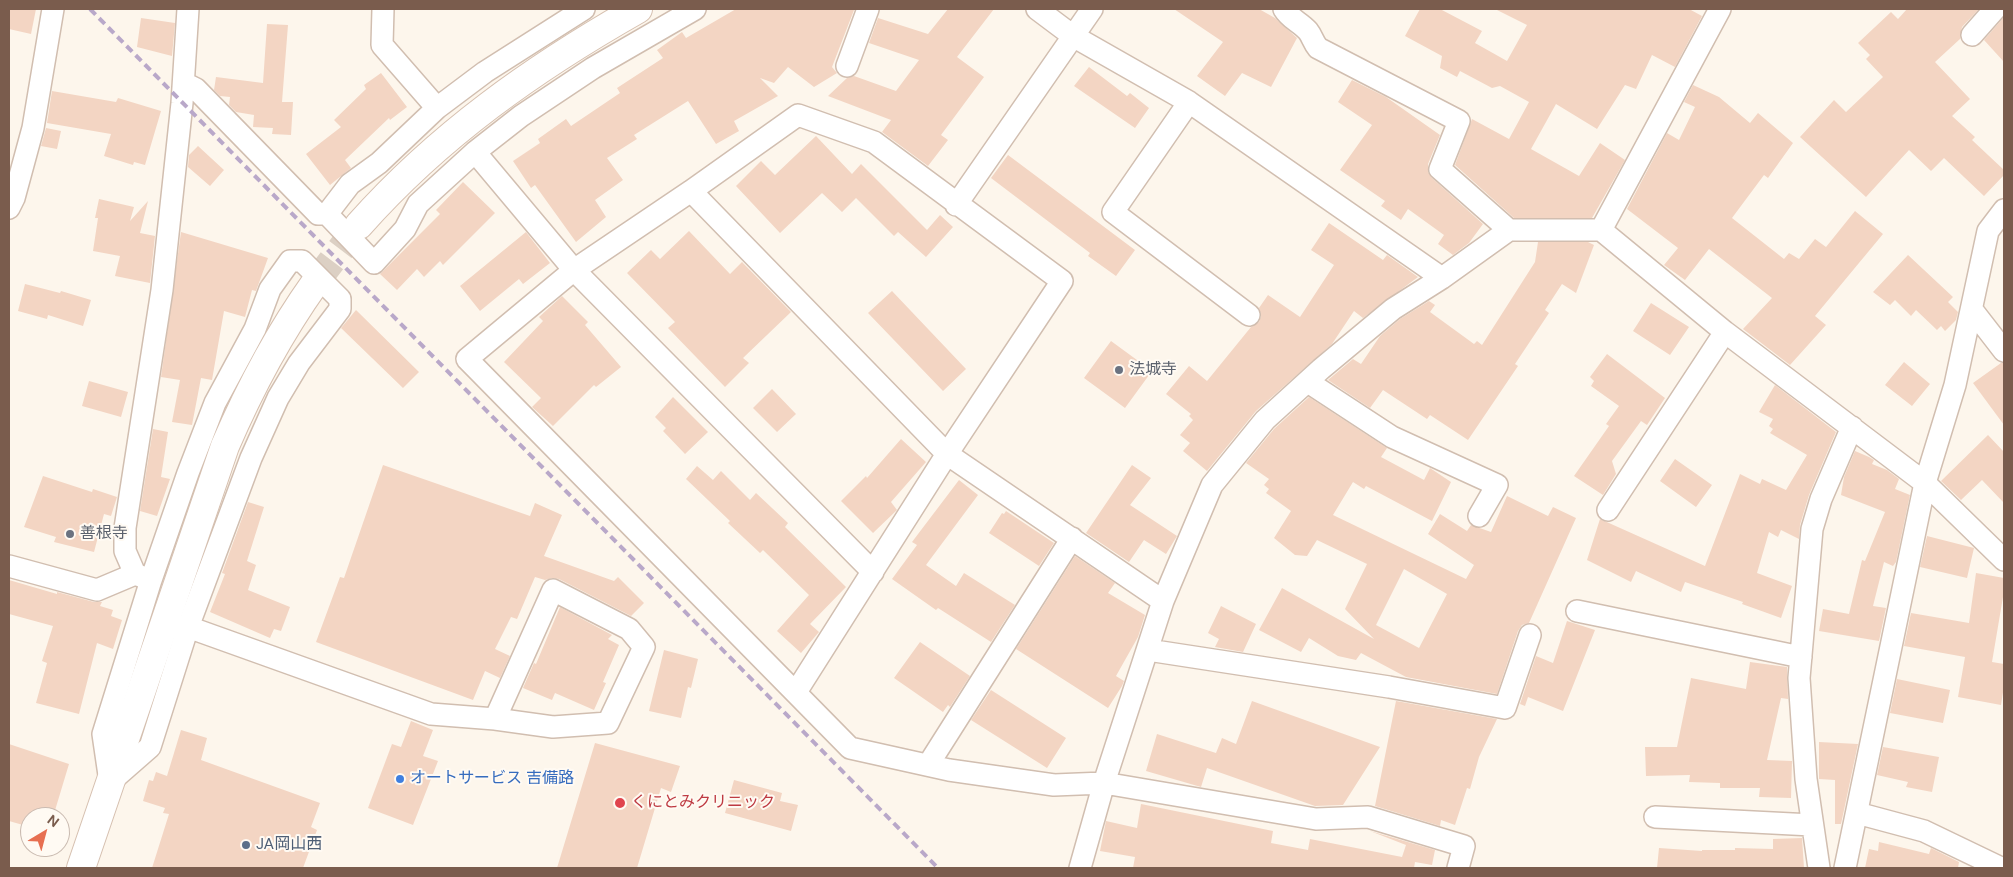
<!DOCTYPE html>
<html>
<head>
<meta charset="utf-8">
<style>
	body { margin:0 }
	#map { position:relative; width:2013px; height:877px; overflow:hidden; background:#fdf6ec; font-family:"DM Sans",sans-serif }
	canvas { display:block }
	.frame { position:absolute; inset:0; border:10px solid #7a5c4d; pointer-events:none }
	.north { position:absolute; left:20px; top:807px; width:50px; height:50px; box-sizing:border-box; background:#fffaf3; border:1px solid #cabbb1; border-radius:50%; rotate:37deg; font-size:14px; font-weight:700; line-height:20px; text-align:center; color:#7a5c4d }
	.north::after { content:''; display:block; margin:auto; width:18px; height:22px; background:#e76f51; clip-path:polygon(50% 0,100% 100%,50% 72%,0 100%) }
</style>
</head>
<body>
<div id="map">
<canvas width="2013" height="877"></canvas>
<div class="frame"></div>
<div class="north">N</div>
</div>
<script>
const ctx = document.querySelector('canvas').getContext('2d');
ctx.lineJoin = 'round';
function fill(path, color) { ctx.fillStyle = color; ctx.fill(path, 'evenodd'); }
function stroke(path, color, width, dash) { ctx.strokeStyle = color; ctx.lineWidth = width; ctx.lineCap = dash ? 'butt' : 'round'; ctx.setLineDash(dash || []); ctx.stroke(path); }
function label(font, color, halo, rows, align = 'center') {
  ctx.font = font + ' "DM Sans","Noto Sans JP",sans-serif'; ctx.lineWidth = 4; ctx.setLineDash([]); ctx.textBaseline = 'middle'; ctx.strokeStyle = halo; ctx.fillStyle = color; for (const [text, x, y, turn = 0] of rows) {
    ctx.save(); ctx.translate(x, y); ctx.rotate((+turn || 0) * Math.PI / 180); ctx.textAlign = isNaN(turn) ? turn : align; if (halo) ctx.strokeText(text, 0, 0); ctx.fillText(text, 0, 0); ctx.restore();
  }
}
fill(new Path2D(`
	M9 9H36L31 34 9 29Z
	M736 9 854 10 832 67 837 73 814 87 788 67 774 83 760 78 778 96 734 121 739 131 716 144 688 101 634 135 637 139 607 158 623 180 595 200 606 217 576 242 535 185 531 188 513 161 540 143 538 139 566 119 571 126 620 93 617 88 663 58 657 50 682 32 686 38Z
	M948 9H994L957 57 984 77 941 135 948 140 928 166 882 132 891 120 828 96 847 78 854 76 896 91 919 60 869 43 878 18 928 34Z
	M1174 9H1259L1275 18 1297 38 1271 87 1242 73 1225 96 1197 76 1223 42Z
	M1420 9H1440L1482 31 1475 43 1507 61 1527 25 1495 9H1689L1702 16 1675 67 1652 55 1636 89 1625 85 1597 129 1556 104 1531 149 1579 176 1600 143 1625 160 1592 218H1514L1455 165 1472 119 1509 139 1529 102 1500 86 1492 88 1460 71 1457 77 1440 68 1442 56 1405 36Z
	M1907 9H1979L1962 27 1960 39 1935 62 1970 99 1952 116 1975 137 1972 140 2004 170V175L1984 196 1944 158 1931 171 1909 150 1866 197 1800 137 1834 100 1846 112 1883 77 1866 59 1870 55 1858 43 1891 12 1898 19Z
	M2004 17V62L1984 40Z
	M141 18 175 23 172 56 137 47Z
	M267 24 288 25 282 102H293L291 135 272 134 273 128 253 127 254 115 236 112 229 105 230 97 220 96 214 90 216 77 263 83Z
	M1089 67 1127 96 1130 93 1149 108 1135 128 1074 86Z
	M381 73 407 107 390 120 389 118 345 160 351 168 330 185 306 154 341 127 334 120 366 89 364 85Z
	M1352 80 1386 97 1440 135 1428 164V172L1432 178 1483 224 1469 243 1453 255 1438 244 1444 235 1408 209 1401 220 1381 206 1385 201 1340 170 1372 125 1338 102Z
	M1693 85 1719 97 1750 123 1758 113 1793 143 1768 178 1764 175 1732 218 1784 259 1789 253 1799 259 1815 239 1826 247 1855 211 1883 234 1815 316 1826 325 1790 365 1743 329 1772 298 1709 249 1685 280 1664 265 1678 248 1627 209 1667 133 1679 140 1695 107 1684 102Z
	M52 91 116 102 118 98 161 111 145 165 134 162 133 165 104 156 111 134 47 123Z
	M46 128 61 131 57 149 41 146Z
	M816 136 852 174 861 164 927 230 940 215 953 227 926 257 898 232 894 236 856 198 842 212 822 193 780 233 736 186 761 161 775 175Z
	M198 146 224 170 210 186 188 167 189 155Z
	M1008 155 1135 250 1116 276 1088 256 1090 253 991 178Z
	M463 182 495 213 443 265 440 261 424 277 417 269 397 290 380 274 440 214 436 210Z
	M99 199 134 207 130 221 148 201 140 233 155 236 150 283 115 276 120 256 93 251 98 218H95Z
	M1329 223 1383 260 1387 255 1418 277 1363 318 1354 311 1332 344 1256 411 1207 471 1183 451 1190 443 1180 435 1193 420 1189 416 1191 414 1166 394 1189 366 1207 381 1251 327 1259 322 1261 316 1259 308 1268 295 1300 317 1334 265 1311 250Z
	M689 231 730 274 742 262 791 312 743 358 749 363 725 387 668 328 675 322 627 273 651 250 660 259Z
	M181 232 268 258 256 291 252 290 245 317 224 311 212 380 201 378 192 425 172 422 180 380 161 377Z
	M526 232 550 263 523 284 519 279 480 311 460 286Z
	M1538 242H1588L1594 245 1576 293 1562 284 1545 310 1549 313 1515 364 1518 366 1468 440 1430 415 1427 419 1383 390 1370 408 1328 380 1353 359 1361 364 1380 336 1400 319 1429 301 1435 305 1430 312 1474 344 1477 341 1482 345 1535 262Z
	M1908 255 1953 297 1948 302 1958 312 1956 320 1945 331 1941 326 1937 330 1916 310 1911 316 1895 300 1890 305 1873 292Z
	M25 284 60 293 61 291 91 300 83 326 48 315 47 319 18 311Z
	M892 291 966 369 943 391 868 313Z
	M562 296 588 322 585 325 621 367 596 387 594 385 553 426 532 407 541 398 504 362 543 321 539 317Z
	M1651 303 1689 327 1670 355 1633 331Z
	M356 310 419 372 403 388 341 328Z
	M1111 341 1152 371 1125 408 1084 378Z
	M1607 354 1665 398 1647 425 1641 421 1612 461 1616 474 1603 495 1574 476 1609 426 1606 424 1619 406 1591 386 1594 381 1590 377Z
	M1904 362 1930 384 1912 406 1885 385Z
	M2001 363H2004V425L1973 383Z
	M89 381 128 392 121 417 82 406Z
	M1775 385 1836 432 1809 495 1800 525 1799 539 1781 530 1778 537 1769 532 1757 573 1792 586 1781 618 1742 604 1743 602 1685 582 1681 592 1636 571 1631 582 1587 560 1600 519 1705 566 1740 474 1760 484 1762 479 1786 490 1807 455 1770 433 1773 429 1769 426 1773 419 1759 412Z
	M772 389 796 414 777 432 753 408Z
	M673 397 708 432 685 454 663 431 666 428 655 417Z
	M1309 397 1387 448 1381 457 1424 480 1430 468 1451 482 1432 521 1366 486 1364 489 1353 482 1333 515 1466 579 1474 565 1428 534 1440 514 1467 531 1471 525 1491 532 1507 496 1548 516 1553 507 1576 518 1529 623 1522 625 1518 631 1497 694 1406 677 1361 653 1356 660 1338 656 1309 638 1301 652 1259 630 1282 588 1374 639 1345 609 1367 564 1317 540 1307 556 1295 555 1274 538 1291 511 1266 493 1269 489 1264 485 1269 479 1246 463 1274 429ZM1404 569 1447 594 1419 648 1376 625Z
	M153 429 168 432 161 477 170 479 157 516 140 511Z
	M1988 435 2004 452V503L1982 480 1961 500 1941 481Z
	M901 439 926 462 891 502 897 510 873 533 841 501 866 476 867 478Z
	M1855 451 1869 457 1874 460 1872 464 1887 470 1899 479 1895 489 1910 495 1896 562 1893 566 1884 562 1873 606 1886 608 1879 641 1819 631 1823 609 1849 614 1862 560 1865 561 1885 512 1841 495 1844 477Z
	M1675 459 1712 485 1696 507 1660 481Z
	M383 465 530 516 535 503 562 515 544 556 614 581 618 577 644 603 631 616 559 579 552 578 545 580 535 577 517 619 511 617 495 649 510 656 500 678 485 671 473 700 316 642 340 577 344 578Z
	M1132 465 1151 478 1130 505 1177 536 1166 554 1144 540 1129 562 1086 533Z
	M697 466 713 480 721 471 750 500 756 493 788 523 785 527 846 587 810 624 819 632 801 653 777 631 809 595 763 550 760 553 728 523 730 521 686 479Z
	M43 476 92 492 93 489 117 497 111 516 104 514 94 552 54 542 56 537 24 527Z
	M959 480 978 495 926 565 956 586 964 573 1015 605 991 642 938 608 936 610 892 579 917 545 912 542Z
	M248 502 264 507 247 561 256 565 248 590 290 607 281 631 274 629 270 638 210 612 225 574 222 573Z
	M1006 511 1054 543 1039 566 989 533 1002 513 1004 514Z
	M1927 536 1974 548 1967 578 1920 567Z
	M1075 556 1115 583 1108 593 1145 615 1138 637 1116 676 1124 681 1122 686 1108 708 1016 649Z
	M1976 573 2004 578V591L1992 662 2004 664V686L2001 705 1958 697 1965 657 1904 646 1911 613 1969 623Z
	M9 580 57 594V592L94 602H102L100 606 113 610 111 616 122 620 113 649 97 643 79 714 36 703 47 663 42 661 53 626 9 614Z
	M1221 606 1256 624 1243 652 1215 647 1219 639 1208 633Z
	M560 607 612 635 608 639 619 645 603 682 606 683 594 710 555 693 552 700 523 688 534 663 536 664Z
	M1567 621 1595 630 1563 711 1528 697 1525 706 1520 704 1536 656 1553 663Z
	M920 642 970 676 950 707 948 705 943 712 894 678Z
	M664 650 698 659 691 688 688 687 681 718 649 711Z
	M1750 662 1787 667 1788 699 1781 698 1767 760 1792 761 1791 798 1759 797 1760 788H1720V783L1689 782 1690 775 1646 776 1645 747H1677L1691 678 1746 689Z
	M1897 679 1950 690 1943 723 1890 713Z
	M991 690 1066 738 1047 768 971 720Z
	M1252 701 1380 747 1343 805 1315 806 1207 768 1201 787 1146 771 1157 734 1216 753 1222 738 1236 744Z
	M1396 701 1497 719 1479 757 1470 789 1467 788 1455 825 1441 820 1440 826 1375 806Z
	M411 721 433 730 423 756 438 761 413 825 368 808 392 744 401 747Z
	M181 730 207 738 201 760 320 803 311 827 317 830 303 868H152L169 814 163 813 165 808 143 801 149 780 153 781 156 772 167 776Z
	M1819 742 1858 744 1841 824H1835V780L1819 779Z
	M595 743 680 766 671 792 661 788 637 868H557Z
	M9 744 69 764 53 817H30V827L9 821Z
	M1883 747 1939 757 1932 792 1906 787 1908 782 1877 775Z
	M734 780 782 793 780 801 798 805 791 831 725 813Z
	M1141 804 1273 831 1271 843 1308 850 1310 839 1402 857 1406 845 1370 831 1435 850 1432 865 1415 862 1414 868H1133L1135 857 1100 851 1106 821 1137 828Z
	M1802 838 1804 868H1657L1659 848 1702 851V850H1735V848L1773 849V839Z
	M1879 842 1929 854 1931 848 1959 862 1958 868H1865L1869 849 1878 851Z`), '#f3d5c3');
stroke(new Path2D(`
	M315 283 359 225`), '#dcd0c4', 28, [28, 14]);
const street = new Path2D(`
	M383 9 382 45 437 108
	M1037 9 1073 36 1189 102 1442 278
	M1284 9C1290 19 1300 22 1308 31 1312 36 1313 42 1318 48L1459 121 1440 169 1509 230
	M1972 35 1995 9
	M847 66 868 9
	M184 83 196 89 318 214H327L374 263 405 229 418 204 475 152 521 116 593 68 695 9
	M1189 102 1113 212 1249 315
	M475 152 574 270 873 572
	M691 191 947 454 1163 601
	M956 205 1092 9
	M9 208 14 198 33 128 53 9
	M327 214 350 184 379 163 437 108 485 72 584 9
	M1601 230 1720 9
	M290 261H302L340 299V309L299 363 278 398 251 458 188 627 150 747 110 782 103 734 151 580 188 473 215 403 255 329 270 289Z
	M1973 311 2004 351
	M1308 382 1392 437 1497 485 1479 516
	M1608 510 1725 332
	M9 566 97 590 135 574 148 579
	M135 574 125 551V528L162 290 182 103 188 9
	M1577 611 1801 657
	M188 627 431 714 495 719 553 727 608 723 644 647 629 629 553 590 495 719
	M1148 650 1389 687 1505 708 1530 635
	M796 692 947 454 1062 281 874 142 798 115 691 191 574 270 467 359 850 748 949 770 1054 785 1104 783 1316 819 1368 817 1464 846 1458 868
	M928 765 1072 538
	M1857 813 1924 831 2001 868
	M1655 817 1812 825
	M1080 868 1104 783 1163 601 1212 485 1265 420 1321 369 1393 309 1442 278 1509 230H1601L1725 332 1925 483 2004 560
	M1819 868 1806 779 1799 678 1812 529 1821 499 1852 427
	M1845 868 1925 483 1955 385 1988 231 2004 210`);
const secondary = new Path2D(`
	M359 225C439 135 534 68 638 9
	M81 868 225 446C250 388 278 335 315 283`);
stroke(street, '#d1beb0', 24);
stroke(secondary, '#d6c0b0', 30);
stroke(street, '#fff', 21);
stroke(secondary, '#fff', 28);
stroke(new Path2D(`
	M90 9 938 868`), '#b9a8c9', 4, [8, 5]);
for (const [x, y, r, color] of [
	[1119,370,5,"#6b7280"],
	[70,534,5,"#6b7280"],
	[400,779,5,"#3f7fe0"],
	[620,803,6,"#e0444e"],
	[246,845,5,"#5c6f8a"]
]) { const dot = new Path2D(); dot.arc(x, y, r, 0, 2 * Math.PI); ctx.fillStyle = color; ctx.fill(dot); stroke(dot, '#fffaf3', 2); }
label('16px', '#5b616d', '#fffaf3', [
	["法城寺",1129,370],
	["善根寺",80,534]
], 'left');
label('16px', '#366cbe', '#fffaf3', [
	["オートサービス 吉備路",410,779]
], 'left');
label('16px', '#be3a42', '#fffaf3', [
	["くにとみクリニック",631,803]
], 'left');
label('16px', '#4e5e75', '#fffaf3', [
	["JA岡山西",256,845]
], 'left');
</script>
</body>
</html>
